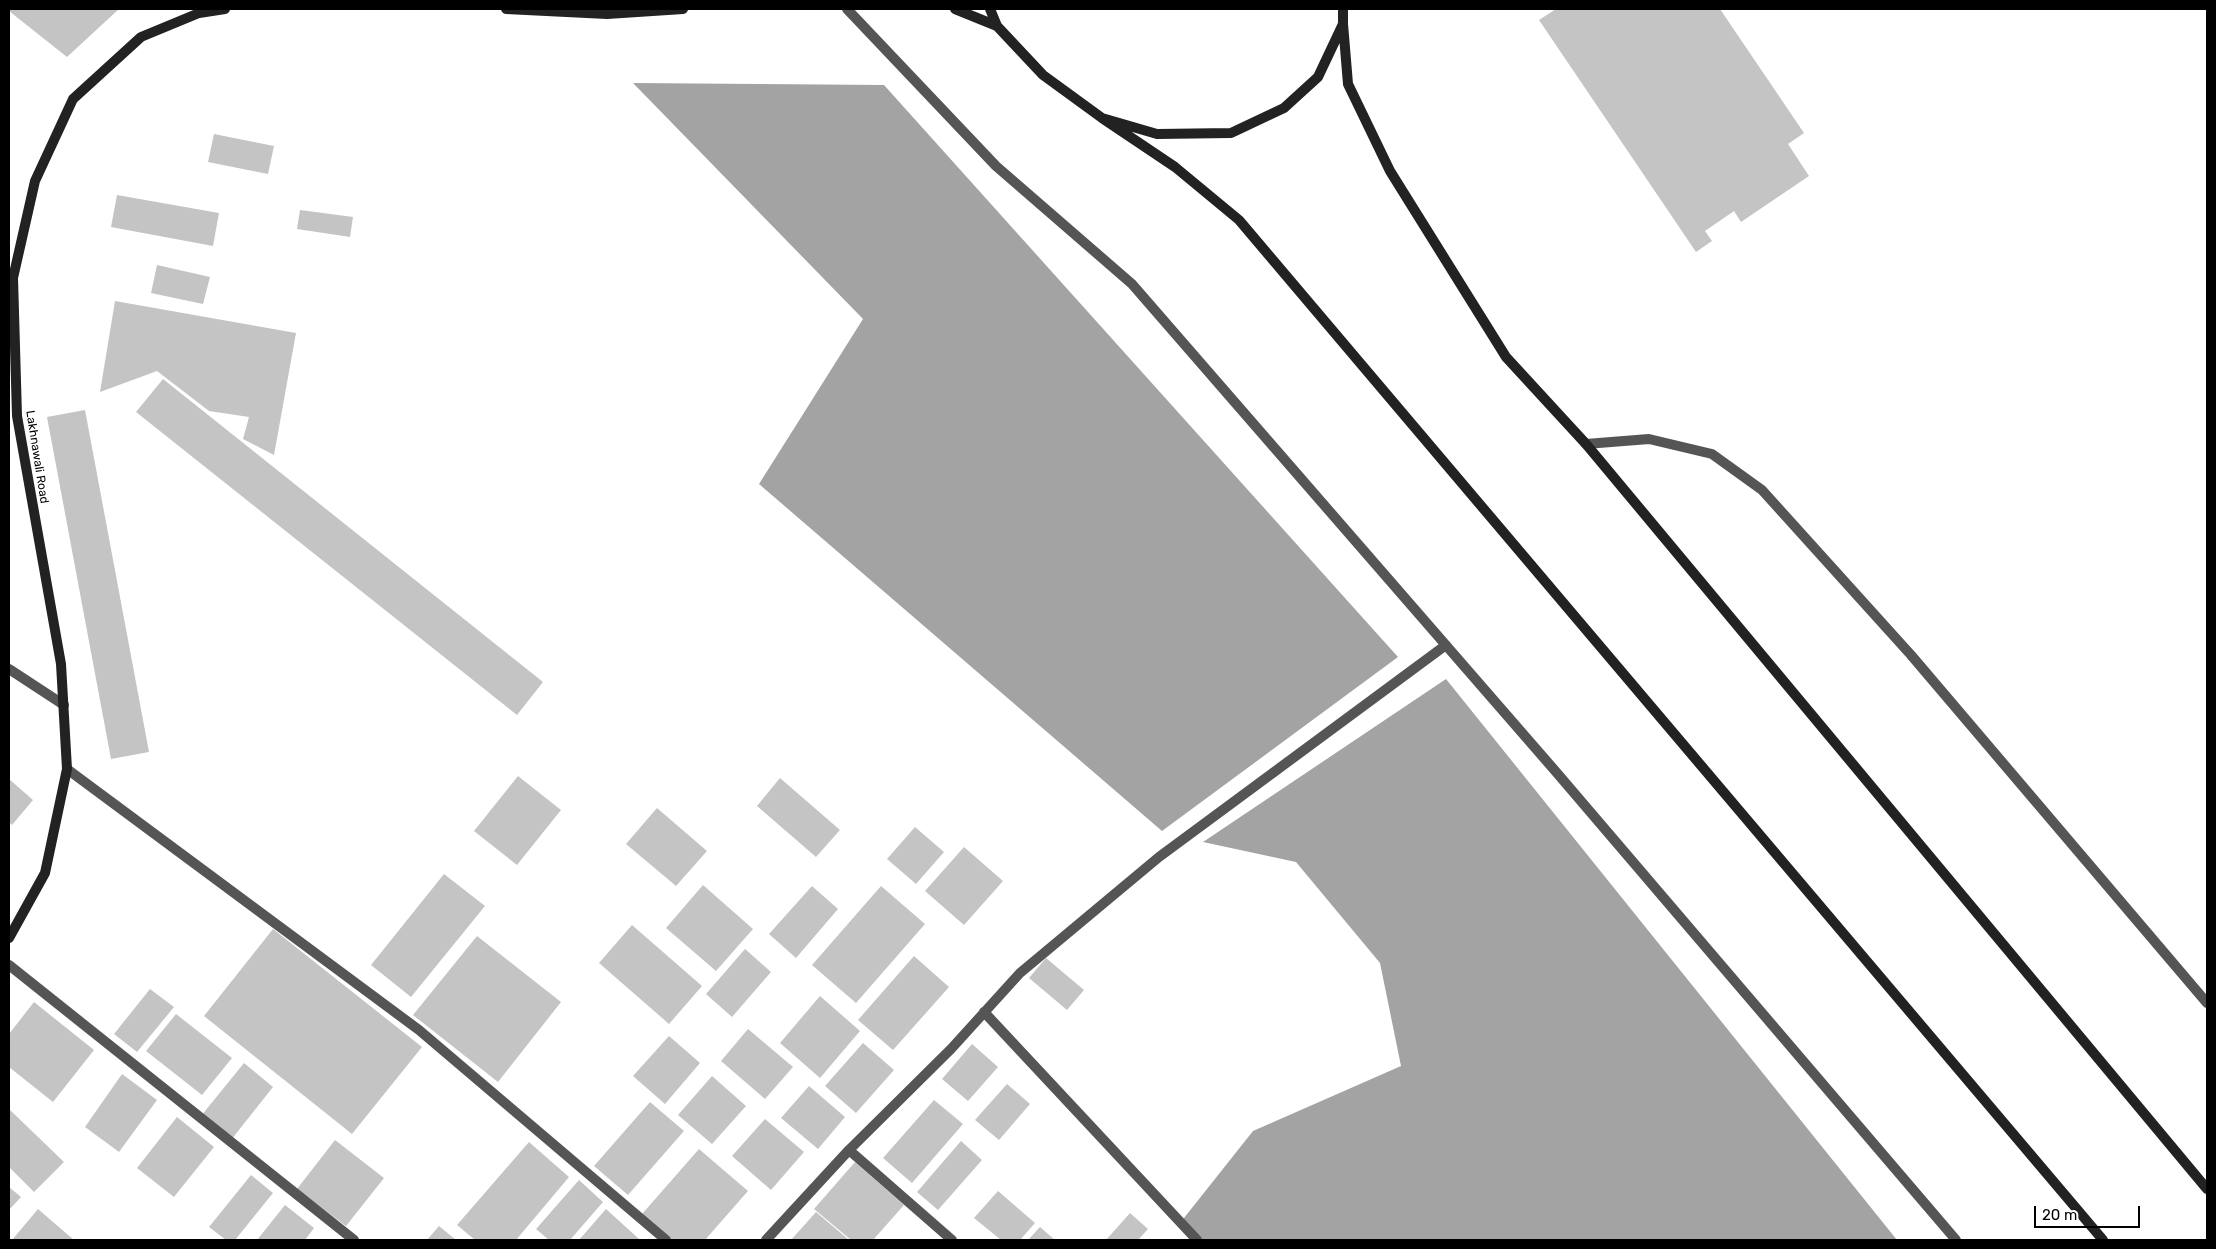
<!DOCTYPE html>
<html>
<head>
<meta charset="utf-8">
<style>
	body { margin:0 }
	#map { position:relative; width:2216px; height:1249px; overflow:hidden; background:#fff; font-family:Rubik,sans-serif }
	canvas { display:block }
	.frame { position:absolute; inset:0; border:10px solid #000; pointer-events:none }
	.scale { position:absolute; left:2034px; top:1206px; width:106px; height:22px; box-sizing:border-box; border:2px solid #000; border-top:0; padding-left:6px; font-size:15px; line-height:18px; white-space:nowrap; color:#000; -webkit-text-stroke:4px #fff; paint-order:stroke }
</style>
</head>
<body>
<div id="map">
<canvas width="2216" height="1249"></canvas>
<div class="frame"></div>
<div class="scale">20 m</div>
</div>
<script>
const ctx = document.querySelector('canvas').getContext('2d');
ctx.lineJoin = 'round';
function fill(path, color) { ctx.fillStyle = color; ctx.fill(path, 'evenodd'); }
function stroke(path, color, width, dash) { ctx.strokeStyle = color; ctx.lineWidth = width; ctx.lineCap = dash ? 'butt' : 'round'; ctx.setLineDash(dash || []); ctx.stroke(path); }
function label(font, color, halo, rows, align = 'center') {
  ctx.font = font + ' Rubik,sans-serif'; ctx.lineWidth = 4.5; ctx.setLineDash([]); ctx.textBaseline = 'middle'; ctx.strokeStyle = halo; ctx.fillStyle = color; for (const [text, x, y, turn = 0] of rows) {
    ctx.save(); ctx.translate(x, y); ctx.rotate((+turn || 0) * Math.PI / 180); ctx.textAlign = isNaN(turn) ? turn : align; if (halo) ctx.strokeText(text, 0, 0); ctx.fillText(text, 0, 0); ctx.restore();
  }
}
fill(new Path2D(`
	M633 83 884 85 1398 657 1162 831 759 484 863 319Z
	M1446 679 1897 1240H1198L1180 1223 1253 1131 1401 1066 1380 963 1296 862 1203 842Z`), '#a3a3a3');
fill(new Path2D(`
	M9 9H119L67 57 9 11Z
	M1556 9H1720L1804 133 1788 144 1809 176 1741 222 1734 211 1705 231 1712 241 1696 252 1539 20Z
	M214 134 274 146 268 174 208 162Z
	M117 195 219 213 213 246 111 227Z
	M300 210 353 217 350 237 297 229Z
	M157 265 210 277 203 304 151 293Z
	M115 301 296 333 274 455 243 439 249 417 209 411 157 371 100 392Z
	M163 379 543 682 517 715 136 412Z
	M85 410 149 752 111 759 47 417Z
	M518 776 561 810 517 865 474 831Z
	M780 778 840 830 816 857 757 806Z
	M9 779 33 800 12 825 9 822Z
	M657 808 707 851 676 886 626 844Z
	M915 827 944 852 916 884 887 859Z
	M964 847 1003 881 964 925 925 891Z
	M444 874 485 906 411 997 371 965Z
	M703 885 753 929 716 971 666 928Z
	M812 886 838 909 796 958 769 934Z
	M881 886 925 924 856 1003 812 965Z
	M632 925 702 986 669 1024 599 963Z
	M273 929 422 1047 352 1134 204 1016Z
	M477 936 561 1002 498 1082 413 1015Z
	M745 949 771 972 732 1017 706 994Z
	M914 956 949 987 893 1050 858 1020Z
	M1046 958 1084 990 1067 1010 1029 978Z
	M150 989 174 1007 137 1052 114 1034Z
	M820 996 860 1031 820 1078 780 1043Z
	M34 1002 94 1050 53 1102 9 1067V1034Z
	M176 1014 232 1058 202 1095 146 1051Z
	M748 1029 793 1067 765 1099 721 1061Z
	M669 1036 700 1063 665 1104 633 1076Z
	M863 1043 894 1070 856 1113 825 1086Z
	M972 1044 998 1067 968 1101 942 1079Z
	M244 1063 273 1087 231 1140 201 1116Z
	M122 1074 157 1100 119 1152 85 1127Z
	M712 1076 746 1106 712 1144 678 1115Z
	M1007 1084 1030 1104 999 1140 975 1120Z
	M809 1086 845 1117 818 1149 781 1118Z
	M934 1100 963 1124 912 1183 883 1158Z
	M650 1102 684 1131 628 1195 594 1166Z
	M9 1109 64 1162 34 1192 9 1167Z
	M177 1117 214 1147 174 1197 137 1168Z
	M765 1119 804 1152 771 1190 732 1156Z
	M335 1140 384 1178 346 1226 297 1189Z
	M961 1141 982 1160 938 1210 917 1192Z
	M529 1142 569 1177 516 1240H475L457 1225Z
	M699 1149 748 1191 705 1240H672L642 1214Z
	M855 1162 904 1205 873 1240H851L814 1209Z
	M251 1175 273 1193 235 1240H226L209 1227Z
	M579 1180 603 1202 570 1240H549L536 1229Z
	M9 1187 21 1197 9 1210Z
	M998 1191 1035 1223 1020 1240H1001L974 1218Z
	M285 1205 314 1228 305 1240H257Z
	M38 1209 74 1240H12Z
	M606 1209 639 1239 638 1240H579Z
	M816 1212 849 1240H791Z
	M1130 1213 1148 1229 1138 1240H1106Z
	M439 1226 456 1240H427Z
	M1040 1227 1055 1240H1028Z`), '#c4c4c4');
stroke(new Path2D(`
	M1586 444 1649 439 1712 454 1762 490 1911 655 2207 1003`), '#555', 10);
stroke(new Path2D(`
	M847 9 996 166 1132 284 1557 773 1956 1240
	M9 669 64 705
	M67 769 419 1030 666 1240
	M9 965 354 1240
	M984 1012 1197 1240
	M849 1150 952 1240
	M766 1240 849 1150 951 1049 1020 973 1159 857 1446 645`), '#555', 10);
stroke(new Path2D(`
	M506 9 607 14 683 9
	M955 9 997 26
	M990 9 997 26 1043 75 1102 118 1157 134 1231 133 1284 108 1318 77 1343 24V9
	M1343 24 1348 84 1390 171 1506 357 1586 444 2207 1189
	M1102 118 1175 167 1239 220 2103 1240
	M9 938 45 873 67 769 61 664 17 416 13 278 35 181 73 99 141 37 199 13 225 9`), '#222', 10);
label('12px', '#000', '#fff', [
	["Lakhnawali Road",37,457,81]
]);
</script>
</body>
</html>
